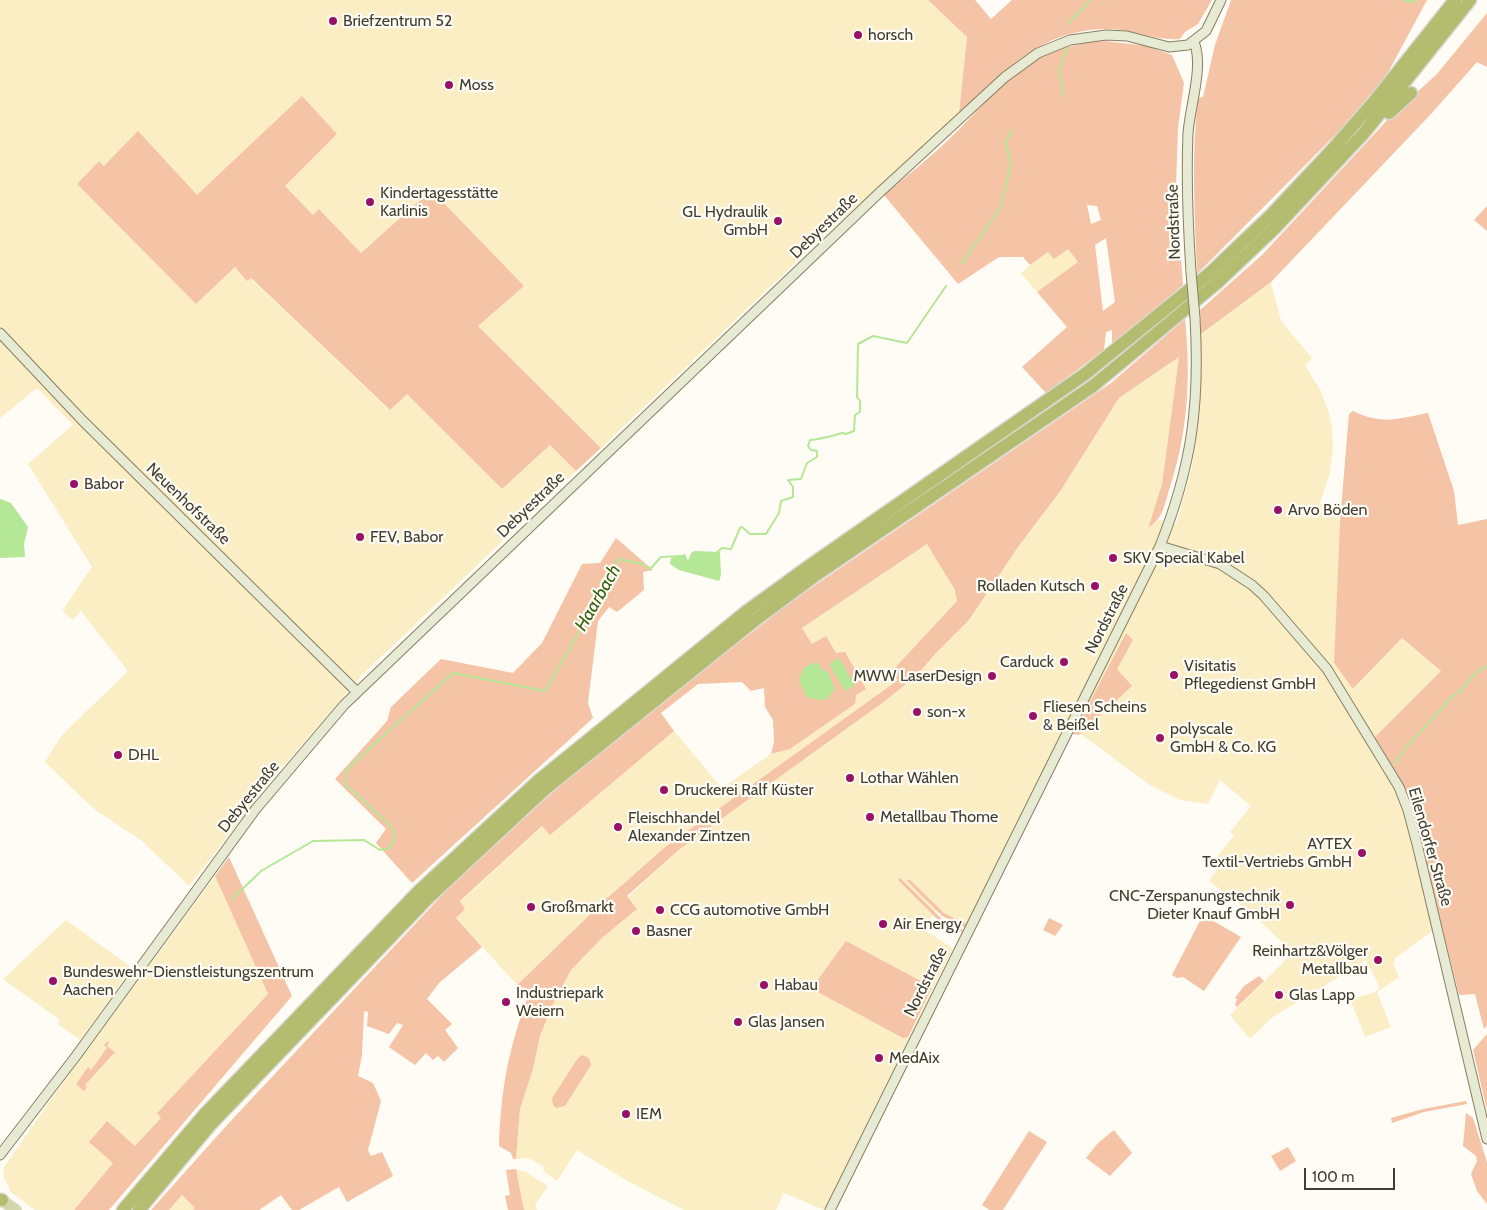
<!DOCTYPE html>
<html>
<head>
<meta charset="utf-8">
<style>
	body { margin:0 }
	#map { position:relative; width:1487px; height:1210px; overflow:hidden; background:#fefcf5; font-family:Cabin,sans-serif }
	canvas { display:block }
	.scale { position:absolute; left:1304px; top:1168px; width:91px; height:22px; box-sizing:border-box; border:2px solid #413d30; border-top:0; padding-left:6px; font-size:15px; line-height:18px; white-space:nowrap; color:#413d30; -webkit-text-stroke:4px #fefcf5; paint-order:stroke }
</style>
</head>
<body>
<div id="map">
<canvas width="1487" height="1210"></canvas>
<div class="scale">100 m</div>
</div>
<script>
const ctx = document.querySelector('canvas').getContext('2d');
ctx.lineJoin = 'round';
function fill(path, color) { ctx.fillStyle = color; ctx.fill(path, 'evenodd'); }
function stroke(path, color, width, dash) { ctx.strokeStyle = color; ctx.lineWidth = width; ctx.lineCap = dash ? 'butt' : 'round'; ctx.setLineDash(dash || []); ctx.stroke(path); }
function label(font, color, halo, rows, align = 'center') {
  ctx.font = font + ' Cabin,sans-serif'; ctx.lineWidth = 4.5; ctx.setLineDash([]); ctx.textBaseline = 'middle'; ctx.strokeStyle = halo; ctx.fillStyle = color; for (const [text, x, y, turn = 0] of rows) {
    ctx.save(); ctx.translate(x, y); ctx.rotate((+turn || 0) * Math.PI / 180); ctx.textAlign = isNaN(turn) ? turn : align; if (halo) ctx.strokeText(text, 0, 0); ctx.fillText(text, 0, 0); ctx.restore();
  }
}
fill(new Path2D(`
	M0 0H928L967 37 959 113 796 262 601 448 478 326 430 190 361 253 320 210 313 215 285 186 337 134 196 195 104 166 99 161 77 184 196 304 235 267 247 280 250 278 389 410 407 393 502 489 550 445 576 471 362 675 272 779 189 886 142 841 94 809 45 762 61 736 128 671 81 611 73 620 62 611 92 567 28 464 73 425 37 388 0 418Z
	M1068 249 1079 262 1037 292 1021 273 1048 251Z
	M1271 282 1281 321 1312 358 1305 365 1320 390 1329 413 1332 429 1333 448 1330 473 1320 503 1340 521 1334 663 1354 689 1402 638 1441 671 1369 744 1396 789 1408 828 1434 930 1394 959 1395 962 1393 964 1399 977 1377 992 1391 1027 1365 1037 1350 999 1373 993 1380 988 1366 960 1273 1017 1250 1039 1230 1015 1293 953 1255 916 1209 881 1220 866 1214 860 1234 836 1230 832 1251 806 1220 780 1208 804 1180 800 1151 786 1066 723 965 927 936 909 924 930 953 948 824 1210 784 1193 776 1210H684L629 1182 577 1150 557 1181 543 1171 544 1167 529 1158 516 1159 520 1109 533 1069 540 1036 553 1004 571 970 602 938 637 909 628 897 681 848 885 701 916 676 936 653 969 620 1018 547 1061 490 1119 398 1179 357 1162 484 1148 527 1159 520 1176 524 1192 468 1200 394 1201 334Z
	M927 544 956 590 957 601 893 671 899 679 664 848 606 899 517 985 456 918 465 909 460 902 543 826 550 834 674 731 722 788 771 754 790 749 855 704 836 653 812 644 802 628Z
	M215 876 268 994 157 1113 162 1117 135 1146 107 1121 113 1163 74 1210H35L11 1192 3 1175 4 1167 47 1105Z
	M66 920 132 968 80 1040 58 1024 60 1020 3 979Z
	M516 1169 526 1172 548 1186 535 1205 537 1210H524Z
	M182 1195 195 1208 193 1210H169Z`), '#fbeec5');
fill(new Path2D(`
	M928 0H975L991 19 1012 0H1212L1198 24 1185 32 1180 39C1156 41 1132 29 1108 29 1040 29 1006 71 959 113L967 37Z
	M1231 0H1427L1384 80 1349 121 1197 274C1195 215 1191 157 1198 98L1203 97 1215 45Z
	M1487 13V67L1477 62 1431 114 1271 282 1201 334 1200 310 1262 255 1392 115 1437 74Z
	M1105 41 1147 46 1172 55 1184 83 1178 128 1176 185 1183 285 1112 346V330L1106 332 1104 350 1046 393 1022 367 1067 327 1037 292 1078 262 1068 249 1054 259 1048 252 1030 265 1023 257H999L958 284 884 195C904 178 926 161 945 143 1001 91 1021 47 1105 41ZM1087 205 1097 206 1101 220 1091 224ZM1106 238 1115 302 1103 311 1095 245Z
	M302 96 337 134 285 186 313 215 319 209 361 253 431 190 524 286 478 326 601 448 576 471 550 445 502 489 407 394 390 410 251 278 247 281 235 267 196 304 77 184 99 161 104 166 138 131 197 195Z
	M1487 206V231L1474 220Z
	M1185 319C1191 378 1188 433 1169 490 1164 507 1163 518 1148 528L1162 484 1179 357 1119 398 1061 490 1018 547 969 620 936 653 916 676 885 701 681 848 627 896 637 909 602 938 571 970 553 1004 540 1036 533 1069 520 1109 516 1159H513L511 1153 499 1146C501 1086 509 1047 530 991L517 985 606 899 664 848 898 680 892 671 957 601 955 590 927 544 802 628 812 644 826 636 836 653 845 652 866 689 856 695 855 704 790 749 771 754 774 742 773 720 765 707 764 688 751 691 742 682 698 684 661 713 674 731 550 835 542 826 460 901 465 909 456 918 482 947 439 983 427 999 452 1024 445 1030 458 1048 444 1062 438 1056 433 1060 426 1053 415 1065 389 1047 403 1025 397 1023 389 1034 367 1026 368 1012 364 1011 362 1055 358 1076 373 1083 381 1101 368 1150 371 1156 382 1152 393 1176 347 1202 339 1187 299 1210H292L281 1195 259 1210H193L195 1208 182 1195 169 1210H151L228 1124 445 892 544 800 617 737 795 599 1111 383Z
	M1353 411C1382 425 1397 419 1428 413L1454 491 1458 525 1487 519V1026L1484 1029 1475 994 1459 995 1417 825 1403 785 1375 737 1441 671 1402 638 1353 689 1334 663 1340 521 1348 426 1349 414Z
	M616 538 653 570 643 572 644 590 617 612 609 607 598 621 588 703 593 718 412 883 376 843 386 829 335 779 387 721 391 707 441 659 513 673 542 643 582 564 600 563Z
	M1126 633 1133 640 1117 669 1132 686 1079 735 1073 734Z
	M229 857 292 996 109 1210H74L113 1163 89 1142 107 1121 135 1146 161 1118 157 1113 268 994 215 876Z
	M900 878 941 918 963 930 962 932 939 921 898 880Z
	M909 879 944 913 966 924 965 927 942 916 907 881Z
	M1203 915 1241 937 1204 991 1183 977 1177 978 1172 975Z
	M1049 918 1063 925 1055 936 1043 930Z
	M846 941 932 987 908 1037 903 1038 814 990 809 992Z
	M1259 976 1264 981 1237 1007 1235 1005 1237 999 1235 998 1244 986Z
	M1487 1034V1110L1473 1050Z
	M108 1041 109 1042 107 1046 117 1054 114 1053 85 1085 87 1087 84 1091 76 1084 88 1067 91 1070 107 1048 104 1045Z
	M582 1055 589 1058 591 1065 565 1106 556 1108 553 1105 552 1098 578 1058Z
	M1466 1101 1467 1104 1424 1112 1392 1123 1391 1118 1423 1109Z
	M1466 1113 1473 1118 1487 1162V1204L1477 1191 1471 1174 1477 1161 1476 1156 1463 1146Z
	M1114 1130 1132 1153 1110 1176 1086 1158 1098 1143Z
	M1029 1131 1047 1142 1003 1210H990L982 1205Z
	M1288 1147 1296 1161 1280 1171 1271 1156Z
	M516 1169 524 1210H508L505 1196 510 1195 506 1170Z`), '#f5c3a5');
fill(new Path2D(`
	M0 499 11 503 28 527 24 544 25 557 0 558Z
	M695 551 720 552 721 575 719 581 679 570 670 564 671 558 685 554 688 561 691 553Z
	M839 658 855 685 845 691 829 664Z
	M813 663 819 664 821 669 828 672 835 689 827 699 818 700 807 697 799 680 804 668Z`), '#b4e796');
stroke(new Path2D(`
	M1403 0 1415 2
	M1068 24 1090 0
	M1064 96 1059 71 1067 47
	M962 263 1000 208 1011 165 1006 143 1011 131
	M715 554 722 548 731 549 740 528 742 527 750 534H766L779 513 781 501 793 497V487L788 480 801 479 807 463 817 457V451L811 450 808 446 810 440C822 439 831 436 843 433L846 434 854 431 855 415 860 412V401L857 397 858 344 873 336 907 343 946 286
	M1458 693 1476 673 1487 666
	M1395 764 1408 745 1455 694
	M232 899 261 871 313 841 364 840 380 850 390 848 395 836 392 827 345 784 347 769 453 673 545 691 609 580 614 565 619 559 642 564 650 569 661 557 680 556`), '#b4e796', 2);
const secondary = new Path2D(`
	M1191 272C1188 226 1186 180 1188 133 1190 106 1204 66 1194 42
	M0 333 82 420 357 692
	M1160 546 1220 564 1252 585 1264 596 1327 669 1399 787 1408 810 1417 844 1487 1139
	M0 1155 76 1056 255 810 344 705 878 194 1005 77 1038 53 1070 40 1106 35 1127 36 1169 47 1188 45 1206 31 1221 0
	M830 1210 1160 546C1192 466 1200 404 1195 318`);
const primary = new Path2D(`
	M0 1199 16 1210`);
const highway = new Path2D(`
	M1389 113 1411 93
	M0 1200H2
	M123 1210 204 1115 419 891 538 781 747 611 809 566 1085 374 1210 273 1271 215 1331 151 1373 103 1455 0
	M139 1210 212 1123 427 899 545 789 754 621 816 575 1093 386 1217 283 1276 227 1364 133 1470 0`);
stroke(secondary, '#877e60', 11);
stroke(primary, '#d9d8d6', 12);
stroke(highway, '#d9d8d6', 15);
stroke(secondary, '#e8ebd4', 9);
stroke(primary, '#d2d7a9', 10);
stroke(highway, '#b4bd6f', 12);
const secondaryBridge = new Path2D(`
	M1191 272 1195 318`);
stroke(secondaryBridge, '#877e60', 11, []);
stroke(secondaryBridge, '#e8ebd4', 9);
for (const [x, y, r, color] of [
	[333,21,5,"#991165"],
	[858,35,5,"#991165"],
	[449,85,5,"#991165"],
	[370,202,5,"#991165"],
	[778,221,5,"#991165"],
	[74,484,5,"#991165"],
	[1278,510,5,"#991165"],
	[360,537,5,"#991165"],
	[1113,558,5,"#991165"],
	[1095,586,5,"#991165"],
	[1064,662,5,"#991165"],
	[1174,675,5,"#991165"],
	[992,676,5,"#991165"],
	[917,712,5,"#991165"],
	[1033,716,5,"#991165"],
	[1160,738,5,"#991165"],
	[118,755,5,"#991165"],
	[850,778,5,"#991165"],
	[664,790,5,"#991165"],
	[870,817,5,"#991165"],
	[618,827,5,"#991165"],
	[1362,853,5,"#991165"],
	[1290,905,5,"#991165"],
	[531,907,5,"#991165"],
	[660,910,5,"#991165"],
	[883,924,5,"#991165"],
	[636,931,5,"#991165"],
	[1378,960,5,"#991165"],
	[53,981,5,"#991165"],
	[764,985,5,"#991165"],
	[1279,995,5,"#991165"],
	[506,1002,5,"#991165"],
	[738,1022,5,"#991165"],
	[879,1058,5,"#991165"],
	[626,1114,5,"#991165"]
]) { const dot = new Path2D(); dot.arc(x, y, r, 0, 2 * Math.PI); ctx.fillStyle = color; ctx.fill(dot); stroke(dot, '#fefcf5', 2); }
label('16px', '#413d30', '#fefcf5', [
	["Briefzentrum 52",343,21],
	["horsch",868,35],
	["Moss",459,85],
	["Kindertagesstätte",380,193],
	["Karlinis",380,211],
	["GL Hydraulik",768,212,"right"],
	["GmbH",768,230,"right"],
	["Babor",84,484],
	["Arvo Böden",1288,510],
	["FEV, Babor",370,537],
	["SKV Special Kabel",1123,558],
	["Rolladen Kutsch",1085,586,"right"],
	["Carduck",1054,662,"right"],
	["Visitatis",1184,666],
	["Pflegedienst GmbH",1184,684],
	["MWW LaserDesign",982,676,"right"],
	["Fliesen Scheins",1043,707],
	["& Beißel",1043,725],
	["son-x",927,712],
	["polyscale",1170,729],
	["GmbH & Co. KG",1170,747],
	["DHL",128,755],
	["Lothar Wählen",860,778],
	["Druckerei Ralf Küster",674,790],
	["Metallbau Thome",880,817],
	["Fleischhandel",628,818],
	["Alexander Zintzen",628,836],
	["AYTEX",1352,844,"right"],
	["Textil-Vertriebs GmbH",1352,862,"right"],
	["CNC-Zerspanungstechnik",1280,896,"right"],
	["Dieter Knauf GmbH",1280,914,"right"],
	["Großmarkt",541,907],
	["CCG automotive GmbH",670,910],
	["Air Energy",893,924],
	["Basner",646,931],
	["Reinhartz&Völger",1368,951,"right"],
	["Metallbau",1368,969,"right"],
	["Bundeswehr-Dienstleistungszentrum",63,972],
	["Aachen",63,990],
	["Habau",774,985],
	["Industriepark",516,993],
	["Weiern",516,1011],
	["Glas Lapp",1289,995],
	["Glas Jansen",748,1022],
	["MedAix",889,1058],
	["IEM",636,1114]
], 'left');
label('16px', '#413d30', '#fefcf5', [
	["Nordstraße",1174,222,-92],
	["Debyestraße",824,226,-44],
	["Neuenhofstraße",188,504,44],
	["Debyestraße",531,505,-44],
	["Nordstraße",1107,619,-63],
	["Debyestraße",249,797,-51],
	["Eilendorfer Straße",1430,847,74],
	["Nordstraße",926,982,-63]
]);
label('italic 18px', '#35620e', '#fefcf5', [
	["Haarbach",598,598,-60]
]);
</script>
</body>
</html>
